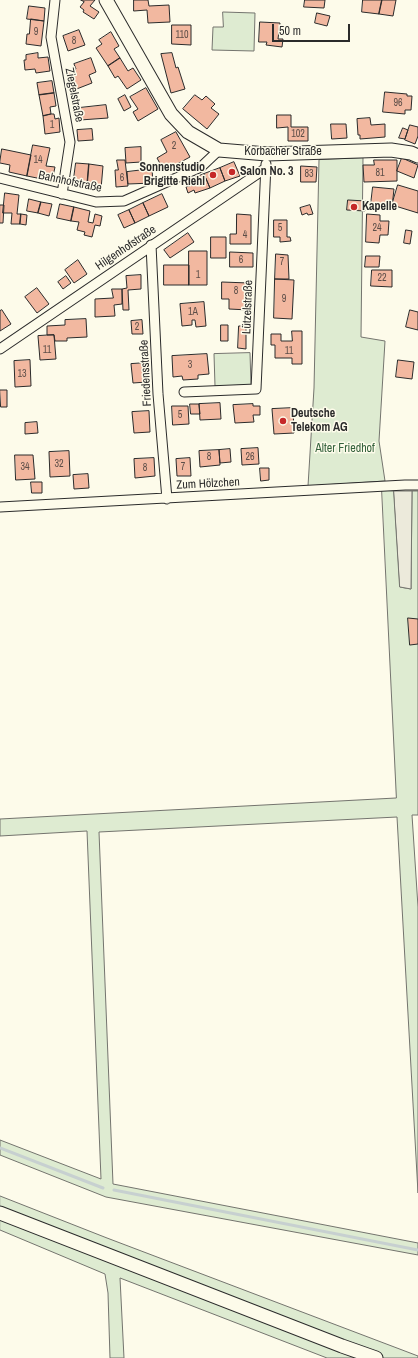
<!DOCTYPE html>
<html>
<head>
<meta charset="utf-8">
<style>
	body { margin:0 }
	#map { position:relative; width:418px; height:1358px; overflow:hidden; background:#fdfbea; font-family:"Archivo Narrow",sans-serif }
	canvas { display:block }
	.scale { position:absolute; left:272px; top:24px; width:78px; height:18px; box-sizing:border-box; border:2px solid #2b2b2b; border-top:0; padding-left:5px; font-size:12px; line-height:14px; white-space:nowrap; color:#2b2b2b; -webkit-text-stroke:3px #fdfbea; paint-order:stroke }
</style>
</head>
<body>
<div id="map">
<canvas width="418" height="1358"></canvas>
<div class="scale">50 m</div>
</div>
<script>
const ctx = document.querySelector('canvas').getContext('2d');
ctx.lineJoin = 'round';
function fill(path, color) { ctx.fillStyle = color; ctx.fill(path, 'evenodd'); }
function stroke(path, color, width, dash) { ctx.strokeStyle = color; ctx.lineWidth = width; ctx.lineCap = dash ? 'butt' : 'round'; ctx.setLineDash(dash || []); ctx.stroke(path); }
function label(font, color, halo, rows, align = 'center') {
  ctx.font = font + ' "Archivo Narrow",sans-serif'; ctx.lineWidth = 3; ctx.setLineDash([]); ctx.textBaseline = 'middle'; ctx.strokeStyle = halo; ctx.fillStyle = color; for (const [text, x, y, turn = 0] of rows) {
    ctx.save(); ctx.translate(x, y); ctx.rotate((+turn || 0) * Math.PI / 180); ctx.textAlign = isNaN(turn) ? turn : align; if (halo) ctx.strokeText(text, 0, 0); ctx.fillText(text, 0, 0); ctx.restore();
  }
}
const green = new Path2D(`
	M223 12 255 13 254 51 212 50 213 27H223Z
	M363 158 361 337 385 341 379 441 385 481 308 486 314 388 319 160Z
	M250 353 251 385 215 386 214 354Z
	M382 490 394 491 400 587 411 589 412 491H418V815H412L418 907V1193L397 817 99 832 113 1184 418 1243V1255L106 1197 0 1155V1140L101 1179 87 831 0 836V819L396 798Z
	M0 1196 107 1238 418 1356V1358H327L120 1278 124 1358H110L108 1293 105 1274 0 1230Z`);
fill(green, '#deebd1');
stroke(green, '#74746e', 1);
const parking = new Path2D(`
	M394 491H412L411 589 400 587Z`);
fill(parking, '#eceadb');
stroke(parking, '#74746e', 1);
stroke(new Path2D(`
	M0 1148 103 1188
	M114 1190 418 1250`), '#c7d0d0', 3);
const building = new Path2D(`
	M81 0H95L90 6 99 12 94 19 83 12 84 10 80 7 84 2Z
	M134 0H148L149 6 169 5 170 22 148 23 147 10 134 11Z
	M305 0H325L324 8 304 7Z
	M363 0H382L379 14 362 12Z
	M382 0H396L393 16 379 14Z
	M29 6 45 8 44 21 27 19Z
	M317 13 330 16 327 26 315 23Z
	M31 19 44 21 41 46 26 44 27 34H29Z
	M260 22 280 23 278 39H283L282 47 266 45 267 42H259Z
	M172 25H191V45L172 44Z
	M79 30 85 45 68 51 63 36Z
	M111 32 119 46 114 49 120 58 108 66 96 48 102 44 99 40Z
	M38 53V58L48 57 50 71 36 73 35 69 25 70 24 60H26V55Z
	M172 53 176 68 178 67 185 89 171 93 161 54Z
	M91 58 96 72 89 75 92 83 74 90 67 72 76 69 74 64Z
	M120 58 128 71 133 68 141 80 127 89 118 76 115 78 108 66Z
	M52 81 54 93 39 95 37 83Z
	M146 88 158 109 138 121 133 112 138 109 130 97Z
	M385 92 407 94V96H412L411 110H405V114L383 112Z
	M54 93 56 106 50 107 51 114 43 116 39 95Z
	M125 95 131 107 124 111 118 99Z
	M195 95 202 100 206 96 215 104 211 108 219 114 207 129 183 109Z
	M106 105 108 118 80 120 79 108Z
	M51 114H54L55 119 59 118 60 132 45 134 43 116Z
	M277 115H291V127H308V141H288V127L277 128Z
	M370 118 371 125 385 124V137L360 139V135H358L357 119Z
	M331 124H346L347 138 332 139Z
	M410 125 418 127V136L415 144 405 140Z
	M403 128 408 130 405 139 399 138Z
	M92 129 93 140 78 141 77 130Z
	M176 132 190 157 164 171 157 158 167 152 161 140Z
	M33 145 50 148 46 166 55 167 52 181 27 176Z
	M141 147V162L126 163 125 148Z
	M2 149 31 155 27 176 9 172 10 165 0 163Z
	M402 158 418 165 414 178 397 171Z
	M117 160H125L128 186 116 187 115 170H118Z
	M374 160H397V181L364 182 363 165H374Z
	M234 162 240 176 225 181 220 168Z
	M76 163 89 164 87 188 73 186Z
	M89 164 103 166 101 189 87 188Z
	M301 166 317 167 316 182H301Z
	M220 168 225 181 210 188 204 174Z
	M152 169 153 183 128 184 127 172Z
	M204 174 210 188 195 193 194 190 188 193 186 187 192 185 190 180Z
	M398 185 418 191V213L392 205Z
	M373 187 394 189 392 207 371 204Z
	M5 193 19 195 17 214H21L20 224H11L12 213H3Z
	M162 194 168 207 149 216 143 203Z
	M29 199 41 202 38 213 27 211Z
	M348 200 366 201 365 211 347 210Z
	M41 202 52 204 49 216 38 213Z
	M143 203 149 216 135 223 129 210Z
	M60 204 74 207 71 221 57 218Z
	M0 205H4L3 223H0Z
	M310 205 313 214 308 215 307 213 302 215 300 208Z
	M74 207 90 211 88 222 93 223 95 214 102 216 100 226 95 225 92 237 84 235 85 232 77 230 79 222 71 221Z
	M129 210 135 223 124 228 118 215Z
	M21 214 27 215 26 225 20 224Z
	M237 214 251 215V244H230V234H236Z
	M367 214 380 215V221H389L388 235H380L379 243 366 242Z
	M274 220H287V237H290L291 241 280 242V237H274Z
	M406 230 412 231 410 244 404 243Z
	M188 233 194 242 170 258 164 250Z
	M211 237H226V258H211Z
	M189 251H207V285H189Z
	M230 252 253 253V267H230Z
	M276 254 288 255 289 279H275Z
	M366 256H380L379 267H365Z
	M78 260 87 274 74 283 65 270Z
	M164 265H189V285H164Z
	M372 270H392V287L371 286Z
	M141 275V289L128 290 129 310H123L122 289 127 288 126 276Z
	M66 276 71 283 63 289 58 282Z
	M275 279 294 280 292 319 274 318Z
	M222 282 249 283V310L229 309V299H222Z
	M37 288 49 304 37 313 25 297Z
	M112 289H122V304L114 305 115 316 95 317V299L113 298Z
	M204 302 206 326 196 327 195 320H192V325L182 326 180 304Z
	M2 310 11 324 0 331V311Z
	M410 310 418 312V330L406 327Z
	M86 319 87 337 67 338V341H55L54 335H47V326L65 325V320Z
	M142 320 143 334H132L131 321Z
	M221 325H228V341H221Z
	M239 326H246V349L238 348Z
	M292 331H302V364H292V358H275V345H271V334H281V341H292Z
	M54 335 56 359 40 360 38 336Z
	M207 354 209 374 198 375V379L183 380 182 376 173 377 172 356Z
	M30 360 31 386 15 387 14 361Z
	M398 360 414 362 412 379 396 377Z
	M146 363 147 382 133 383 131 364Z
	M0 390H7V407H1Z
	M220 403 221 419 200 420 199 404Z
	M190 404H199L200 414H191Z
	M253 404V406H260V415H253L254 422 235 423 233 405Z
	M172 406H188L189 424 173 425Z
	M293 408 294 433 274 434 272 409Z
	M149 411 150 432 134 433 132 412Z
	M37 422 38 433 25 434V423Z
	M258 448 259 464 242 465 241 449Z
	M230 449 231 462 220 463 219 450Z
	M219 450 220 465 200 467 199 451Z
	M69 451 70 476 50 477 49 452Z
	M15 455H33L35 479 16 480Z
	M154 458 155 476 135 478 134 459Z
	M190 458 191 476H177L176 459Z
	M260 468H269V480L261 481Z
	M88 474 89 488 74 489 73 475Z
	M31 482H42V493H32Z
	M408 618 418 619V644L410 645Z`);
fill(building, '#f2b8a0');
stroke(building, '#2b2b2b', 1);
const street = new Path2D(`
	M55 0 51 37 70 142 62 194
	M0 178 96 202 124 201 201 167 219 150
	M151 245 158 394 167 499
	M0 349 266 168
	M184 392 256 389 266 164
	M0 507 405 485H418`);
const secondary = new Path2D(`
	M106 0 171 114 188 132 219 150 267 154 391 150 411 153 418 156
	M0 1213 342 1346 376 1358`);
stroke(street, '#2b2b2b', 11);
stroke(secondary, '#2b2b2b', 15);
stroke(street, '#fdfbea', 9);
stroke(secondary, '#fdfbea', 13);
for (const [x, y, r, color] of [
	[232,172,4,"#c62828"],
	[213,175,4,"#c62828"],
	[354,207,4,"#c62828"],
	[283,421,4,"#c62828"]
]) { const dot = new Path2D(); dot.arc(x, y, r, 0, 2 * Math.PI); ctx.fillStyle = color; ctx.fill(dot); stroke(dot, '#fdfbea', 1.5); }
label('10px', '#5d4e48', null, [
	["9",36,32],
	["110",182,35],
	["8",74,41],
	["96",398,103],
	["1",52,125],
	["102",298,134],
	["2",174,146],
	["14",38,160],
	["81",380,173],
	["83",309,174],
	["6",122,178],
	["5",280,228],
	["24",377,228],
	["4",245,235],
	["6",241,260],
	["7",282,262],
	["1",198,275],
	["22",382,278],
	["8",236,291],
	["9",284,299],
	["1A",193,312],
	["2",137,327],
	["11",47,350],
	["11",289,351],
	["3",190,365],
	["13",22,374],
	["5",180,415],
	["8",209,457],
	["26",250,457],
	["32",59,464],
	["34",25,467],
	["7",183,467],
	["8",145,468]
]);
label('12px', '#2b2b2b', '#fdfbea', [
	["Ziegelstraße",74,95,79],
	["Korbacher Straße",283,152],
	["Bahnhofstraße",70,182,12],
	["Hilgenhofstraße",126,248,-34],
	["Lützelstraße",248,307,-88],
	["Friedensstraße",146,373,-93],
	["Zum Hölzchen",208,484,-3]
]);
label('bold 12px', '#2b2b2b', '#fdfbea', [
	["Sonnenstudio",205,168,"right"],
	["Brigitte Riehl",205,182,"right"],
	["Salon No. 3",240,172],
	["Kapelle",362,207],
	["Deutsche",291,414],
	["Telekom AG",291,428]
], 'left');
label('12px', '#34623c', '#fdfbea', [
	["Alter Friedhof",345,449]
]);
</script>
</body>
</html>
